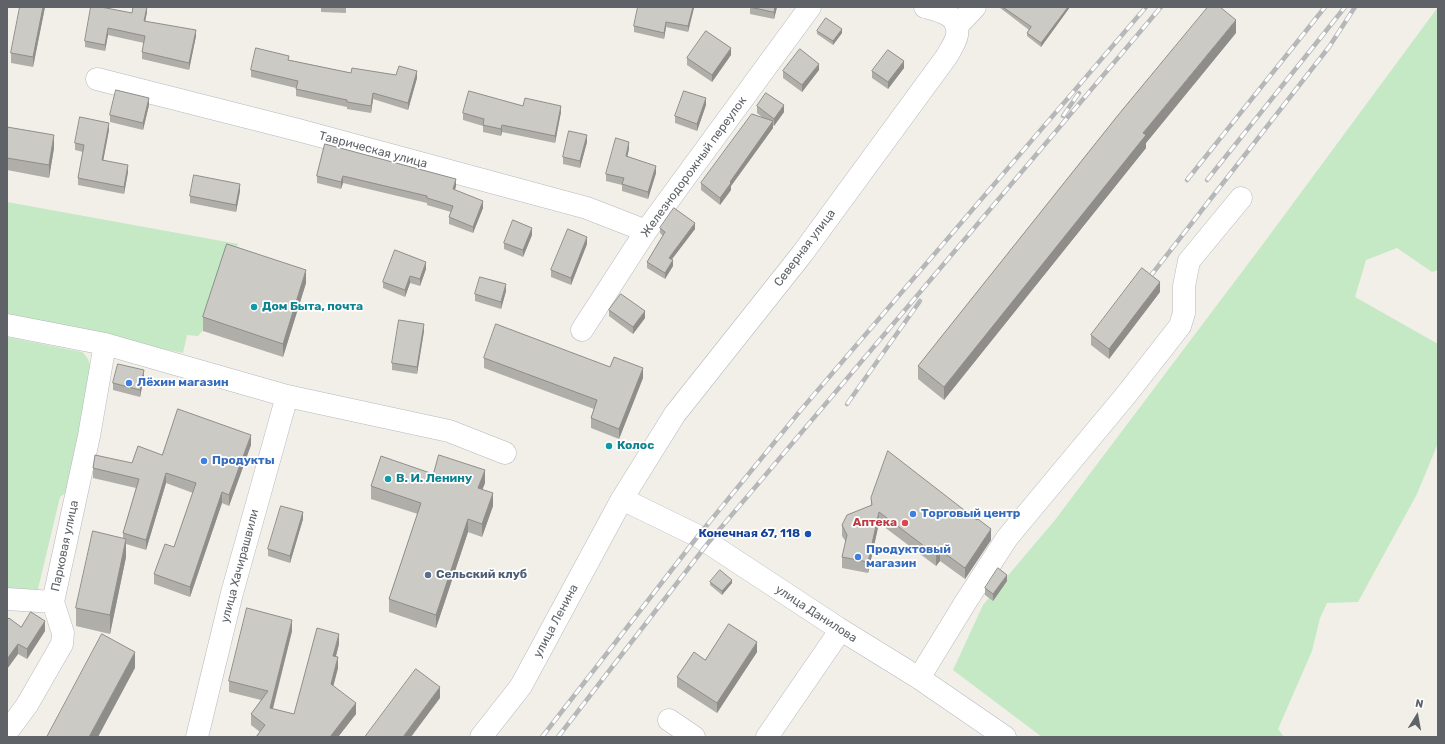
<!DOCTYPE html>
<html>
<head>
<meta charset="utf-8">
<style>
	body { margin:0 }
	#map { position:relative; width:1445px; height:744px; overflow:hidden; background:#f1efe8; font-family:Rubik,sans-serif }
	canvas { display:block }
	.frame { position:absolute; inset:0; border:8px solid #5f6368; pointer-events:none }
	.north { position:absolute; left:1397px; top:696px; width:40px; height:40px; -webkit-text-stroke:3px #fff; paint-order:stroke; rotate:11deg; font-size:11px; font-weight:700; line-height:16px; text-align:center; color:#5f6368 }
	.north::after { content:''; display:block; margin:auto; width:14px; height:18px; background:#5f6368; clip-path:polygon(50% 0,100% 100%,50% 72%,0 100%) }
</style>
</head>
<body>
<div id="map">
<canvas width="1445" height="744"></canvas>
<div class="frame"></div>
<div class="north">N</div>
</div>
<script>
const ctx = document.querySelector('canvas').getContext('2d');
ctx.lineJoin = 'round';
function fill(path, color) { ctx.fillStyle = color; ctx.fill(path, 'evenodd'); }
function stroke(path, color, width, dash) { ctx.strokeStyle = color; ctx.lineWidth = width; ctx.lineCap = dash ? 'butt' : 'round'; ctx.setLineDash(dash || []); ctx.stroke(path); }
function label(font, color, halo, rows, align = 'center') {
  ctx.font = font + ' Rubik,sans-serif'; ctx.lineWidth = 3.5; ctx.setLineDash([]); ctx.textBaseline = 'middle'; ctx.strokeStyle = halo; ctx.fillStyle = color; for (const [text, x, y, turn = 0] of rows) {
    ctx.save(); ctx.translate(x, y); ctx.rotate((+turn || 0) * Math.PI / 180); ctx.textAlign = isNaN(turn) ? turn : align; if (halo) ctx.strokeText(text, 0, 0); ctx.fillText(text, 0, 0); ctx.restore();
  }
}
fill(new Path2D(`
	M1438 7V270L1432 272 1397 248 1366 260 1355 297 1438 344V443L1417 494 1358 602 1327 603 1320 618 1312 651 1278 729 1284 737H1042L953 670 983 605 1055 520 1266 240Z
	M7 202 238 244 214 318 198 336 187 335 183 353 7 318Z
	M7 337 82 352C90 359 90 364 90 374L70 490 60 497 37 593 7 592Z`), '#c5e8c5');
const minor = new Path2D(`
	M957 26 975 7
	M97 79 298 130 587 208 646 231
	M7 325 105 344 287 396 449 431 505 453
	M582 330 646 231 810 7
	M622 499 698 536 838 628 919 678 1005 737
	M7 599 53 602
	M919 678 965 603 1007 538 1126 395 1180 326 1184 313V286L1189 261 1241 198
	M669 720 694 737
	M7 732 27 705 62 644 63 633 53 602 89 436 105 344
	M197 737 232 593 287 396
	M481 737 521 686 622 499 675 414 802 254 947 56C950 50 956 42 957 35 960 15 940 11 925 7
	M767 737 835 638 838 628`);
stroke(minor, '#b5b8bc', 23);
stroke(minor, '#fff', 22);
const rail = new Path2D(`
	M1063 116 1079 93
	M1187 180 1325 7
	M1207 180 1345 7
	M1149 278 1329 47 1355 7
	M847 404 920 301
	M542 737 698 536 800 411 1146 7
	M558 737 708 543 1161 7`);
stroke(rail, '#b6b7b8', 4.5);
stroke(rail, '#fff', 3, [9]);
fill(new Path2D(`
	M45 7 33 67 11 63V53Z
	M147 7V12L145 21 196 36 189 70 142 59V52L144 43 108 35 105 51 85 47V41L132 13Z
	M321 7H346V13L321 12Z
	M694 7 688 32 666 27 664 39 634 32V26Z
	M750 7H777L774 19 750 14Z
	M999 7H1070L1041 47 1027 36V33L1029 30Z
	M817 31 842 33 833 45 817 34Z
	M1236 33 1146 143V148L944 400 918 379V366Z
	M731 55 712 82 687 65V58Z
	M289 60 351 73 417 78 408 110 373 99 371 113 347 109V107L296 96V88L251 77V70Z
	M904 68 888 89 872 78V71Z
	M819 70 802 92 783 78V71Z
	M149 105 143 130 110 122V115Z
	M706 105 697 131 675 123V116Z
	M523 106 561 112 555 143 502 132 501 136 483 132V126L463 120V113Z
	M757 106 784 112 774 126 773 125V128L731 186V190L720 205 701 190V183L762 117 757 113Z
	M7 127 54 148 49 178 7 170Z
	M109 130 103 161 128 172 124 194 78 185V178L83 152 75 150V143Z
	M587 142 580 168 563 164V157Z
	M325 144 456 186 455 190 483 208 473 233 449 224V217L451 212 427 205V203L343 183 341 189 317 183V176Z
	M629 149 627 156 656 173 648 199 622 191V185L606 181V174Z
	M240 191 236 212 190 203V196Z
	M660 228 695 229 672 259 673 266 665 279 647 268V262L663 236 660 233Z
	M532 235 523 257 504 249V243Z
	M587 244 571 285 551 277V270Z
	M426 269 420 286 410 283 405 297 383 288V282Z
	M306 283 283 357 203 331V317Z
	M506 291 501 309 475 301V294Z
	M1160 292 1109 359 1091 345V335Z
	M609 310 645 318 633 334 609 316Z
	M424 331 417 374 392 370V363Z
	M484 358 610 367 643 378 619 439 591 428V418L594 409 484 368Z
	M144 377 140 397 113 390V383Z
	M251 445 229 506 222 503 190 597 154 584V574L174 547 193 493 166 483 146 550 126 544V557L110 634 76 626V608L123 538V533L136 488 93 478V468L132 463 162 455Z
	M433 474 485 483 482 489 493 506 482 537 468 532 436 628 389 612V599L418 514 371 499V486Z
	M871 498 991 540 965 579 940 561 936 566 879 523 868 573 842 568V557L846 542 842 536V525L871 505Z
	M303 519 290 563 268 556V549Z
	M1007 581 993 601 985 595V588Z
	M710 582 732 583 722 595 710 585Z
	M7 620 21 627 45 631 27 659 18 654 7 669Z
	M292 631 273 709 294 714 339 644 336 656 338 668 333 686 356 714 338 737H256L260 732 251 725V714L261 700 229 692V681Z
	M757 652 717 713 677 687V677L705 660Z`), '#afaea9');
fill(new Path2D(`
	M43 7H45L33 67V57Z
	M147 7V12L144 28V21Z
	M693 7H694V8L688 32V26Z
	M775 7H777L774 19V12Z
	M1068 7H1070L1041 47V43Z
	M1236 20V33L1146 143V148L944 400V387L1143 133Z
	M666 22V27L664 39V33Z
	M108 28V35L105 51V45Z
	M842 29V33L833 45V41Z
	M196 30V36L189 70V63Z
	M731 48V55L712 82V75Z
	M904 61V68L888 89V82Z
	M819 64V70L802 92V85Z
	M417 71V78L408 110V103Z
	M373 93V99L371 113V106Z
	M149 98V105L143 130V123Z
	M706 98V105L697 131V124Z
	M784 105V112L774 126V119Z
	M561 106V112L555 143V136Z
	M773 121V128L731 186V190L720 205V198L730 182Z
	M109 123V130L102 167V160Z
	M502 125V132L501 136V129Z
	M54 135V148L49 178V165Z
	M587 135V142L580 168V161Z
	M629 142V149L626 163V156Z
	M128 165V172L124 194V187Z
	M656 166V173L648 199V192Z
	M343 176V183L341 189V182Z
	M456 179V186L453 196V189Z
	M240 184V191L236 212V205Z
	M483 201V208L473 233V227Z
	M695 223V229L669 263V258Z
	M532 228V235L523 257V250Z
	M587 237V244L571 285V278Z
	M673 260V266L665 279V273Z
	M426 262V269L420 286V279Z
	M306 270V283L283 357V344Z
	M410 276V283L405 297V290Z
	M1160 282V292L1109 359V349Z
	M506 284V291L501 309V302Z
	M645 311V318L633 334V327Z
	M424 324V331L417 374V367Z
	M643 368V378L619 439V429Z
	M144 370V377L140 397V390Z
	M251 435V445L229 506V495Z
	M485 470V483L478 501V488Z
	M166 473V483L146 550V540Z
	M222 492V503L190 597V587Z
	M493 493V506L482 537V524Z
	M303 512V519L290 563V556Z
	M879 512V523L868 573V562Z
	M468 519V532L436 628V615Z
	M991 529V540L965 579V568Z
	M126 539V557L110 634V615Z
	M940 550V561L936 566V555Z
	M1007 575V581L993 601V594Z
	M732 580V583L722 595V591Z
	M292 620V631L270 719V708Z
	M45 621V631L27 659V649Z
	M339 634V644L333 667V656Z
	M757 642V652L717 713V703Z
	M18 644V654L7 669V659Z
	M135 652V668L98 737H89Z
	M338 657V668L331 695V684Z
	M440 687V698L411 737H403Z
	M356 703V714L338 737H330Z`), '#8f8d8a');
const building = new Path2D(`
	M20 7H43L33 57 11 53Z
	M91 7H101L132 13 133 7H147L144 21 196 30 189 63 142 52 145 36 108 28 105 45 85 41Z
	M638 7H693L688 26 666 22 664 33 634 26Z
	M750 7H775L774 12Z
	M1003 7H1068L1041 43 1027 33 1031 27Z
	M1208 7H1220L1236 20 1143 133 1146 135 944 387 918 366 1119 114Z
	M826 18 842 29 833 41 817 31Z
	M706 31 731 48 712 75 687 58Z
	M256 48 289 56 288 60 351 73 352 68 396 75 399 66 417 71 408 103 373 93 371 106 347 102V100L296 89 298 81 251 70Z
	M800 49 819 64 802 85 783 71Z
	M888 50 904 61 888 82 872 71Z
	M116 90 149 98 143 123 110 115Z
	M469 91 523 106 525 98 561 106 555 136 502 125 501 129 483 125 484 119 463 113Z
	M684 91 706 98 697 124 675 116Z
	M766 93 784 105 774 119 757 106Z
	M752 114 773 121 730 182 731 183 720 198 701 183Z
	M80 117 109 123 102 160 128 165 124 187 78 178 84 145 75 143Z
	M7 127 54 135 49 165 7 158Z
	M569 131 587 135 580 161 563 157Z
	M616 138 629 142 626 156 656 166 648 192 622 184 624 178 606 174Z
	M325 144 456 179 453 189 483 201 473 227 449 217 453 206 427 198V196L343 176 341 182 317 176Z
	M194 175 240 184 236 205 190 196Z
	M674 208 695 223 669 258 673 260 665 273 647 262 665 232 660 228Z
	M513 220 532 228 523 250 504 243Z
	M568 229 587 237 571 278 551 270Z
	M227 244 306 270 283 344 203 317Z
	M395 250 426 262 420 279 410 276 405 290 383 282Z
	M1142 268 1160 282 1109 349 1091 335Z
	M480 277 506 284 501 302 475 294Z
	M621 294 645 311 633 327 609 310Z
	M399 320 424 324 417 367 392 363Z
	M496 324 610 367 614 357 643 368 619 429 591 418 597 400 484 358Z
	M118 364 144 370 140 390 113 383Z
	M178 409 251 435 229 495 222 492 190 587 154 574 165 544 174 547 196 483 166 473 146 540 123 533 139 479 93 468 95 455 132 463 138 446 162 455Z
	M888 451 977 520 978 519 991 529 965 568 940 550 936 555 879 512 868 562 842 557 847 535 842 525 847 515 872 505 871 498Z
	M439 455 485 470 478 488 493 493 482 524 468 519 436 615 389 599 421 503 371 486 381 456 433 474Z
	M281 506 303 512 290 556 268 549Z
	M93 531 126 539 110 615 76 608Z
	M998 568 1007 575 993 594 985 588Z
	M720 570 732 580 722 591 710 582Z
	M247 608 292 620 270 708 294 714 317 628 339 634 333 656 338 657 331 684 356 703 330 737H256L265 725 251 714 268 691 229 681Z
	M31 612 45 621 27 649 18 644 7 659V620L9 618 21 627Z
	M729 624 757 642 717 703 677 677 694 652 705 660Z
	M102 634 135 652 89 737H47Z
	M416 669 440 687 403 737H365Z`);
fill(building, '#cccac5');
stroke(building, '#8f8d8a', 1);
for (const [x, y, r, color] of [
	[254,307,4,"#0f9aa8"],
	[129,383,4,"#3f7fe0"],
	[609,446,4,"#0f9aa8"],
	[204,461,4,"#3f7fe0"],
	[388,479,4,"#0f9aa8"],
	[913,514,4,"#3f7fe0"],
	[905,523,4,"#e0444e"],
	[808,534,4,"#1a4fb4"],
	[858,557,4,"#3f7fe0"],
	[428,575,4,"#5c6f8a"]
]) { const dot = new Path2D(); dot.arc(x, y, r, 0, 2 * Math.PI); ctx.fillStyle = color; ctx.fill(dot); stroke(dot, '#fff', 1.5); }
label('12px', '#5f6368', '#fff', [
	["Таврическая улица",373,150,15],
	["Железнодорожный переулок",694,167,-54],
	["Северная улица",805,248,-53],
	["Парковая улица",65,546,-78],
	["улица Хачирашвили",240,566,-75],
	["улица Данилова",816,614,33],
	["улица Ленина",556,621,-62]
]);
label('bold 12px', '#0d838f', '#fff', [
	["Дом Быта, почта",262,307],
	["Колос",617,446],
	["В. И. Ленину",396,479]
], 'left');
label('bold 12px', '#366cbe', '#fff', [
	["Лёхин магазин",137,383],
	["Продукты",212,461],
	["Торговый центр",921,514],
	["Продуктовый",866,550],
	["магазин",866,564]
], 'left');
label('bold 12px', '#be3a42', '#fff', [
	["Аптека",897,523]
], 'right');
label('bold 12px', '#164399', '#fff', [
	["Конечная 67, 118",800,534]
], 'right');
label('bold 12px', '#4e5e75', '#fff', [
	["Сельский клуб",436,575]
], 'left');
</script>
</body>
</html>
